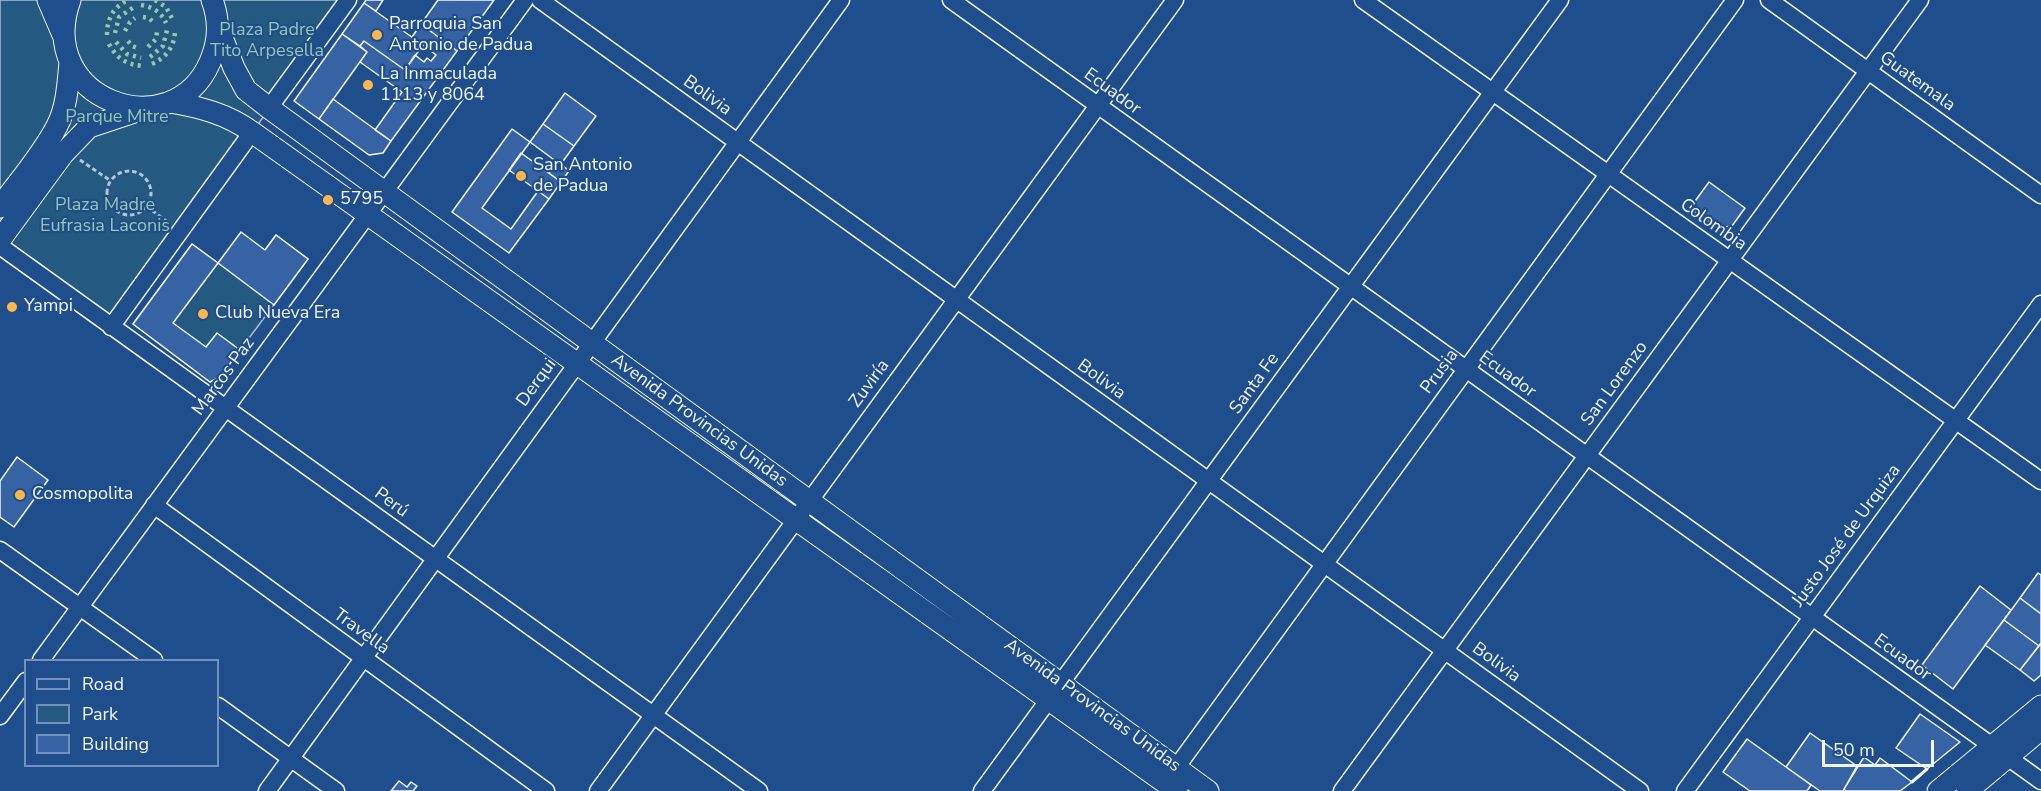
<!DOCTYPE html>
<html>
<head>
<meta charset="utf-8">
<style>
	body { margin:0 }
	#map { position:relative; width:2041px; height:791px; overflow:hidden; background:#1f4e8c; font-family:"Nunito Sans",sans-serif }
	canvas { display:block }
	.legend { position:absolute; left:24px; top:659px; width:195px; height:108px; box-sizing:border-box; background:#1f4e8c; border:2px solid #7391ba; margin:0; padding:8px 10px; list-style:none; font-size:18px; color:#f2f6ff }
	.legend li { display:flex; align-items:center; gap:12px; height:30px }
	.legend b { width:30px; border:2px solid #7391ba }
	.scale { position:absolute; left:1822px; top:740px; width:112px; height:27px; box-sizing:border-box; border:3px solid #f2f6ff; border-top:0; padding-left:8px; font-size:18px; line-height:21px; white-space:nowrap; color:#f2f6ff; -webkit-text-stroke:4px #1f4e8c; paint-order:stroke }
</style>
</head>
<body>
<div id="map">
<canvas width="2041" height="791"></canvas>
<ul class="legend">
<li><b style="height:8px;background:#1f4e8c"></b>Road</li>
<li><b style="height:16px;background:#245a82"></b>Park</li>
<li><b style="height:16px;background:#3563a3"></b>Building</li>
</ul>
<div class="scale">50 m</div>
</div>
<script>
const ctx = document.querySelector('canvas').getContext('2d');
ctx.lineJoin = 'round';
function fill(path, color) { ctx.fillStyle = color; ctx.fill(path, 'evenodd'); }
function stroke(path, color, width, dash) { ctx.strokeStyle = color; ctx.lineWidth = width; ctx.lineCap = dash ? 'butt' : 'round'; ctx.setLineDash(dash || []); ctx.stroke(path); }
function label(font, color, halo, rows, align = 'center') {
  ctx.font = font + ' "Nunito Sans",sans-serif'; ctx.lineWidth = 4.5; ctx.setLineDash([]); ctx.textBaseline = 'middle'; ctx.strokeStyle = halo; ctx.fillStyle = color; for (const [text, x, y, turn = 0] of rows) {
    ctx.save(); ctx.translate(x, y); ctx.rotate((+turn || 0) * Math.PI / 180); ctx.textAlign = isNaN(turn) ? turn : align; if (halo) ctx.strokeText(text, 0, 0); ctx.fillText(text, 0, 0); ctx.restore();
  }
}
const green = new Path2D(`
	M0 0H348L111 327 0 246Z
	M276 235 308 259 220 377 210 382 133 324 192 244 218 263 265 250Z`);
fill(green, '#245a82');
stroke(green, '#a8bbd7', 1.5);
const building = new Path2D(`
	M366 0H383L376 11 364 3Z
	M438 0H494L457 51 421 24Z
	M364 3 423 45 405 70 364 41 360 46 342 34Z
	M421 24 457 51 391 141 375 130 402 92 360 62 367 52 360 46 364 41 405 70 415 55 424 62 427 58 431 61 436 55 412 37Z
	M342 34 367 52 319 119 294 101Z
	M565 93 596 116 574 146 543 124Z
	M333 99 391 141 383 153 369 155 319 119Z
	M543 124 574 146 561 164 569 171 561 182 549 173 557 162 530 142Z
	M512 129 530 142 482 208 511 229 538 191 549 199 509 253 452 212Z
	M521 153 561 182 549 199 509 170Z
	M1709 182 1745 208 1732 226 1718 228 1690 208Z
	M241 232 265 250 276 235 308 259 274 305 218 263Z
	M192 244 218 263 173 323 206 347 217 333 240 350 220 377 210 382 133 324Z
	M17 457 48 480 14 527 0 517V481Z
	M2038 573 2041 575V614L2020 598Z
	M1980 586 2011 610 1953 689 1922 665Z
	M2020 598 2041 614V643L2039 646 2004 620Z
	M2004 620 2039 646 2020 670 1985 645Z
	M2041 643V675L2034 681 2020 670Z
	M1920 714 1960 742 1927 769 1896 748Z
	M1810 733 1857 766 1843 791H1820L1786 767Z
	M1747 739 1811 785 1807 791H1750L1723 772Z
	M1864 757 1875 765 1880 758 1912 782 1900 791H1846L1844 789Z
	M399 781 407 787 411 782 417 786 413 791H391Z`);
fill(building, '#3563a3');
stroke(building, '#f2f6ff', 1.5);
const minor = new Path2D(`
	M540 0 1640 791
	M951 0 2041 781
	M1363 0 2041 481
	M1769 0 2041 195
	M269 108 348 0
	M0 246 759 791
	M111 327 252 132
	M154 505 546 791
	M0 550 154 660
	M41 660 525 0
	M218 706 336 791
	M0 716 26 681
	M1176 768 1735 0
	M267 791 841 0
	M598 791 1175 0
	M982 791 1560 0
	M1342 791 1920 0
	M1685 791 2041 304`);
const major = new Path2D(`
	M48 0 63 35
	M70 0C34 100 172 149 210 62 219 42 220 21 212 0
	M218 27 234 68 246 90 269 108 1208 791
	M170 102C200 107 227 114 252 132L1177 791
	M0 207C19 181 42 155 57 126 67 107 68 83 70 62
	M0 240 63 154 89 127 143 109
	M1938 791 2041 706
	M1967 791 2041 729`);
stroke(minor, '#f2f6ff', 19);
stroke(major, '#f2f6ff', 23);
stroke(new Path2D(`
	M80 160 111 181
	M107 193a22 22 0 1 1 44 0a22 22 0 1 1-44 0Z
	M146 206 169 223`), '#b3c4dc', 3, [4.5, 3]);
stroke(minor, '#1f4e8c', 16);
stroke(major, '#1f4e8c', 21);
stroke(new Path2D(`
	M155 0 166 7 174 22
	M141 5C153 7 161 12 166 23
	M143 17 149 18 155 24
	M125 31 130 22 135 18
	M115 33 119 17 134 7
	M107 35C107 19 113 7 128 0
	M128 41 132 46 140 49
	M116 42 127 54 141 58
	M109 44C117 59 127 65 144 66
	M148 47 156 39 157 32
	M150 57 163 46 167 30
	M152 64C167 57 175 46 175 29`), '#97c8a6', 4.5, [3, 4.5]);
stroke(new Path2D(`
	M1912 782 1927 769`), '#f2f6ff', 3);
for (const [x, y, r, color] of [
	[377,35,6,"#ffb74d"],
	[368,85,6,"#ffb74d"],
	[521,176,6,"#ffb74d"],
	[328,200,6,"#ffb74d"],
	[12,307,6,"#ffb74d"],
	[203,314,6,"#ffb74d"],
	[20,495,6,"#ffb74d"]
]) { const dot = new Path2D(); dot.arc(x, y, r, 0, 2 * Math.PI); ctx.fillStyle = color; ctx.fill(dot); stroke(dot, '#1f4e8c', 2); }
label('18px', '#f2f6ff', '#1f4e8c', [
	["Parroquia San",389,25],
	["Antonio de Padua",389,46],
	["La Inmaculada",380,75],
	["1113 y 8064",380,96],
	["San Antonio",533,166],
	["de Padua",533,187],
	["5795",340,200],
	["Yampi",24,307],
	["Club Nueva Era",215,314],
	["Cosmopolita",32,495]
], 'left');
label('18px', '#97c8a6', '#1f4e8c', [
	["Plaza Padre",267,31],
	["Tito Arpesella",267,52],
	["Parque Mitre",117,118],
	["Plaza Madre",105,206],
	["Eufrasia Laconis",105,227]
]);
label('18px', '#f2f6ff', '#1f4e8c', [
	["Guatemala",1917,82,36],
	["Ecuador",1112,92,36],
	["Bolivia",707,96,36],
	["Colombia",1713,225,35],
	["Prusia",1440,372,-54],
	["Ecuador",1507,375,36],
	["Marcos Paz",224,377,-54],
	["Bolivia",1101,380,36],
	["Derqui",537,383,-54],
	["Zuviría",870,384,-54],
	["Santa Fe",1255,384,-54],
	["San Lorenzo",1615,384,-54],
	["Avenida Provincias Unidas",699,421,36],
	["Perú",391,503,36],
	["Justo José de Urquiza",1847,536,-54],
	["Travella",361,632,36],
	["Ecuador",1902,658,36],
	["Bolivia",1496,663,36],
	["Avenida Provincias Unidas",1092,706,36]
]);
</script>
</body>
</html>
